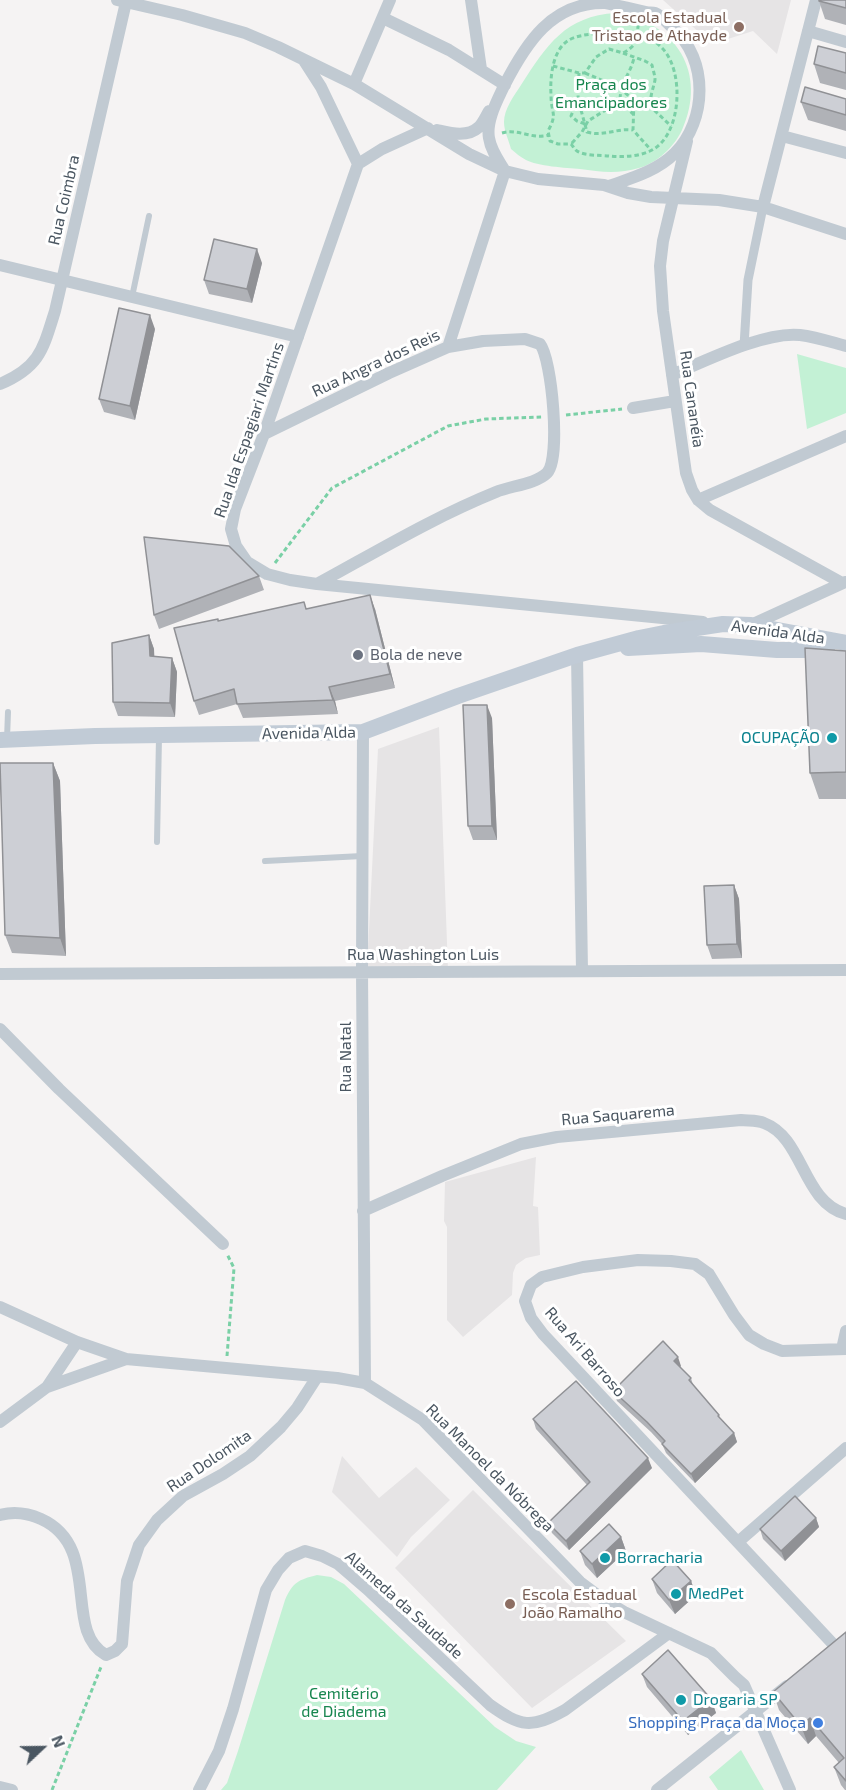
<!DOCTYPE html>
<html>
<head>
<meta charset="utf-8">
<style>
	body { margin:0 }
	#map { position:relative; width:846px; height:1790px; overflow:hidden; background:#f5f3f3; font-family:"Exo 2",sans-serif }
	canvas { display:block }
	.north { position:absolute; left:12px; top:1718px; width:60px; height:60px; -webkit-text-stroke:4px #fff; paint-order:stroke; rotate:68deg; font-size:16px; font-weight:700; line-height:24px; text-align:center; color:#4a5661 }
	.north::after { content:''; display:block; margin:auto; width:21px; height:27px; background:#4a5661; clip-path:polygon(50% 0,100% 100%,50% 72%,0 100%) }
</style>
</head>
<body>
<div id="map">
<canvas width="846" height="1790"></canvas>
<div class="north">N</div>
</div>
<script>
const ctx = document.querySelector('canvas').getContext('2d');
ctx.lineJoin = 'round';
function fill(path, color) { ctx.fillStyle = color; ctx.fill(path, 'evenodd'); }
function stroke(path, color, width, dash) { ctx.strokeStyle = color; ctx.lineWidth = width; ctx.lineCap = dash ? 'butt' : 'round'; ctx.setLineDash(dash || []); ctx.stroke(path); }
function label(font, color, halo, rows, align = 'center') {
  ctx.font = font + ' "Exo 2",sans-serif'; ctx.lineWidth = 6; ctx.setLineDash([]); ctx.textBaseline = 'middle'; ctx.strokeStyle = halo; ctx.fillStyle = color; for (const [text, x, y, turn = 0] of rows) {
    ctx.save(); ctx.translate(x, y); ctx.rotate((+turn || 0) * Math.PI / 180); ctx.textAlign = isNaN(turn) ? turn : align; if (halo) ctx.strokeText(text, 0, 0); ctx.fillText(text, 0, 0); ctx.restore();
  }
}
fill(new Path2D(`
	M663 0H791L777 54 753 31 712 44Z
	M439 727 448 970H367L378 749Z
	M536 1157 533 1206 538 1207 540 1255 526 1258 516 1265 513 1273 512 1295 463 1337 447 1320V1227L444 1221 445 1182Z
	M342 1456 379 1498 416 1467 450 1500 411 1537 397 1557 332 1492Z
	M473 1490 626 1641 532 1708 395 1568Z`), '#e6e4e5');
fill(new Path2D(`
	M616 13C676 22 708 73 682 130 674 147 657 163 639 168 619 174 600 172 580 169 566 168 537 166 526 160 520 157 516 153 511 149 509 141 504 131 504 122 504 109 514 96 521 85 547 45 565 16 616 13Z
	M797 354 846 368V413L807 429Z
	M317 1575 331 1577 344 1584 495 1727 516 1741 536 1747 497 1790H221L227 1783 238 1751 285 1600C293 1582 298 1580 317 1575Z
	M741 1750 764 1790H718L709 1777Z`), '#c3f1d5');
stroke(new Path2D(`
	M629 32C642 34 653 38 662 48 685 71 682 137 650 151 637 157 622 157 609 156 600 155 584 156 577 151 574 149 573 146 571 144H558L550 141 548 131C558 113 551 114 551 95 550 78 552 50 569 40 583 32 613 33 629 32Z
	M623 53 645 61 652 65C653 70 655 75 655 80 653 91 648 98 653 109
	M553 66 579 73H585L596 57 609 49 623 53C641 43 635 38 639 22
	M579 73 578 99 587 132C603 137 617 128 632 130
	M585 73 620 88 634 101 633 130 651 150
	M602 79C602 91 600 99 609 108
	M578 99 571 116 577 121 585 124
	M620 101 633 114
	M634 101 653 109 671 126
	M502 133C518 128 532 140 549 135
	M572 143 582 132 588 121 620 101C620 82 630 75 634 58
	M566 415 622 409
	M275 563 332 488 448 426 486 419 542 417
	M227 1356 234 1268 227 1254
	M52 1790 101 1667`), '#7ad0a6', 3, [4.5, 3]);
stroke(new Path2D(`
	M132 297 149 216
	M7 739 8 712
	M157 842 159 737
	M265 861 362 856`), '#c1cad2', 6);
stroke(new Path2D(`
	M744 346 748 280 763 207`), '#c1cad2', 9);
stroke(new Path2D(`
	M117 0 182 15 245 33 278 47 354 84 469 154 505 171 538 179 604 185 628 193 651 197 719 200 763 207 846 234
	M471 0 481 69
	M383 18 449 50 505 85
	M808 31 846 42
	M303 59 321 87 358 164
	M354 84 390 0
	M428 128 382 149 358 164 264 434 235 509 231 529 236 546 247 562 267 574 290 580 317 584 703 622
	M437 130C450 133 467 138 479 127 483 123 486 116 489 111
	M782 136 846 153
	M687 141 663 241 660 266 663 311 686 473 692 490 698 500 710 510 842 583
	M763 207 816 0
	M0 265 298 337
	M448 347 505 171C499 161 491 151 489 138 486 121 497 101 504 86 526 43 552 2 605 3 619 6 633 9 646 12 649 13 652 12 655 13 662 16 668 24 673 28 709 60 707 120 675 153 657 171 632 178 609 186
	M672 375C705 361 765 331 800 335 816 337 831 342 846 346
	M0 384C40 367 43 349 55 311L126 2
	M633 408 675 401
	M264 434 389 373 448 347 483 341 525 339 540 344C552 359 561 459 547 473 536 484 510 486 496 492 434 517 376 552 317 584
	M698 500 846 436
	M751 625 845 582
	M577 655 582 971
	M363 732 362 971 365 1383
	M0 974 846 970
	M0 1029 59 1089 223 1244
	M363 1211 442 1176 521 1144 557 1137 741 1120C748 1121 757 1120 764 1123 804 1138 802 1202 846 1214
	M0 1307 77 1342 126 1359 337 1378 365 1383 423 1420 580 1582 604 1600 624 1612 711 1653 735 1677 744 1685 790 1790
	M842 1349 846 1331
	M47 1387 126 1359
	M0 1422 47 1387 77 1342
	M0 1515C15 1511 27 1513 41 1519 103 1547 62 1631 106 1655L115 1651 122 1644 127 1581 139 1545 157 1520 183 1496 223 1474 250 1456 281 1427 297 1408 317 1377
	M738 1542 846 1448
	M833 1644 543 1334 531 1318 525 1301 531 1285 542 1277 583 1267 638 1260 671 1261 695 1264 709 1274 734 1315 749 1335 764 1344 782 1351 846 1349
	M0 1787 12 1790
	M199 1790 219 1751 233 1709 266 1590 278 1570 289 1558 305 1551 322 1556 338 1564 367 1589 490 1705C521 1727 531 1729 565 1710L669 1633
	M657 1790 787 1686`), '#c1cad2', 12);
stroke(new Path2D(`
	M628 648 701 644 777 650H827
	M0 740 95 736 363 732 458 696 577 655 639 638 664 633 723 624 751 625 846 643`), '#c1cbd6', 16);
fill(new Path2D(`
	M846 0V25L825 19 819 1Z
	M846 53V90L820 83 814 64Z
	M846 99V131L808 120 801 102Z
	M262 263 252 303 209 294 204 280Z
	M155 329 135 420 104 412 99 399Z
	M259 576 264 590 159 629 154 615Z
	M307 609H375L395 688 335 701 338 714 243 718 237 704 199 715 194 701 219 621Z
	M149 635 154 649V657L172 658 177 672 175 717 118 716 113 702Z
	M846 651V799H819L810 773Z
	M492 718 497 840H473L468 826Z
	M53 763 60 781 66 956 12 953 5 935Z
	M734 885 739 899 742 958 712 959 707 945Z
	M681 1366 680 1367 691 1378 693 1385 719 1415 720 1419 734 1433 737 1442 695 1483 666 1453 662 1444 651 1432 617 1401 613 1391Z
	M533 1419 652 1468 569 1550 552 1533 548 1523 587 1485 536 1429Z
	M816 1518 819 1527 785 1561 763 1539 760 1529Z
	M621 1537 626 1551 597 1578 585 1565 580 1551Z
	M652 1579 691 1581 696 1595 675 1614 657 1593Z
	M846 1632V1790H845L841 1785 834 1767 839 1763 816 1736 808 1744 779 1710 773 1692Z
	M642 1674 711 1699 716 1713 688 1735 647 1687Z`), '#b0b2b7');
fill(new Path2D(`
	M257 249 262 263 252 303 247 289Z
	M150 315 155 329 135 420 130 406Z
	M370 595 375 609 395 688 390 674Z
	M149 635 154 649 155 670 150 656Z
	M172 658 177 672 175 717 170 703Z
	M329 687 335 701 338 714 333 700Z
	M487 705 492 718 497 840 492 826Z
	M53 763 60 781 66 956 60 938Z
	M734 885 739 899 742 958 737 944Z
	M678 1357 681 1366 677 1370 674 1361Z
	M734 1433 737 1442 695 1483 691 1474Z
	M648 1458 652 1468 569 1550 566 1541Z
	M816 1518 819 1527 785 1561 781 1551Z
	M621 1537 626 1551 597 1578 592 1564Z
	M691 1581 696 1595 675 1614 669 1600Z
	M711 1699 716 1713 688 1735 683 1721Z
	M810 1718 816 1736 808 1744 801 1726Z`), '#909195');
const building = new Path2D(`
	M819 0H846V8L819 1Z
	M818 46 846 53V73L814 64Z
	M805 87 846 99V115L801 102Z
	M214 239 257 249 247 289 204 280Z
	M119 308 150 315 130 406 99 399Z
	M144 537 229 546 259 576 154 615Z
	M370 595 390 674 329 687 333 700 237 704 234 689 194 701 174 628 218 619V621L304 602 306 609Z
	M149 635 150 656 172 658 170 703 113 702 112 643Z
	M805 648 846 651V772L810 773Z
	M463 705H487L492 826H468Z
	M0 763H53L60 938 5 935Z
	M734 885 737 944 707 945 704 886Z
	M663 1341 678 1357 674 1361 691 1378 689 1380 719 1415 718 1416 734 1433 691 1474 662 1444 665 1441 647 1422 613 1391Z
	M576 1381 648 1458 566 1541 548 1523 590 1482 533 1419Z
	M795 1496 816 1518 781 1551 760 1529Z
	M609 1524 621 1537 592 1564 580 1551Z
	M672 1560 691 1581 669 1600 652 1579Z
	M846 1632V1781L834 1767 844 1758 810 1718 801 1726 773 1692Z
	M668 1650 711 1699 683 1721 642 1674Z`);
fill(building, '#cdcfd5');
stroke(building, '#909195', 1.5);
for (const [x, y, r, color] of [
	[739,27,6,"#8d6e63"],
	[358,655,6,"#6b7280"],
	[832,738,6,"#0f9aa8"],
	[605,1558,6,"#0f9aa8"],
	[676,1594,6,"#0f9aa8"],
	[510,1604,6,"#8d6e63"],
	[681,1700,6,"#0f9aa8"],
	[818,1723,6,"#3f7fe0"]
]) { const dot = new Path2D(); dot.arc(x, y, r, 0, 2 * Math.PI); ctx.fillStyle = color; ctx.fill(dot); stroke(dot, '#fff', 2); }
label('16px', '#785e54', '#fff', [
	["Escola Estadual",727,18],
	["Tristao de Athayde",727,36],
	["Escola Estadual",522,1595,"left"],
	["João Ramalho",522,1613,"left"]
], 'right');
label('16px', '#17864f', '#fff', [
	["Praça dos",611,85],
	["Emancipadores",611,103],
	["Cemitério",344,1694],
	["de Diadema",344,1712]
]);
label('16px', '#4a5661', '#fff', [
	["Rua Coimbra",64,200,-77],
	["Rua Angra dos Reis",376,363,-25],
	["Rua Cananéia",692,399,82],
	["Rua Ida Espagiari Martins",249,430,-71],
	["Avenida Alda",778,632,8],
	["Avenida Alda",309,733,-1],
	["Rua Washington Luis",423,955],
	["Rua Natal",346,1057,-90],
	["Rua Saquarema",618,1115,-5],
	["Rua Ari Barroso",585,1352,49],
	["Rua Dolomita",209,1461,-34],
	["Rua Manoel da Nóbrega",490,1468,45],
	["Alameda da Saudade",404,1605,42]
]);
label('16px', '#5b616d', '#fff', [
	["Bola de neve",370,655]
], 'left');
label('16px', '#0d838f', '#fff', [
	["OCUPAÇÃO",820,738,"right"],
	["Borracharia",617,1558],
	["MedPet",688,1594],
	["Drogaria SP",693,1700]
], 'left');
label('16px', '#366cbe', '#fff', [
	["Shopping Praça da Moça",806,1723]
], 'right');
</script>
</body>
</html>
